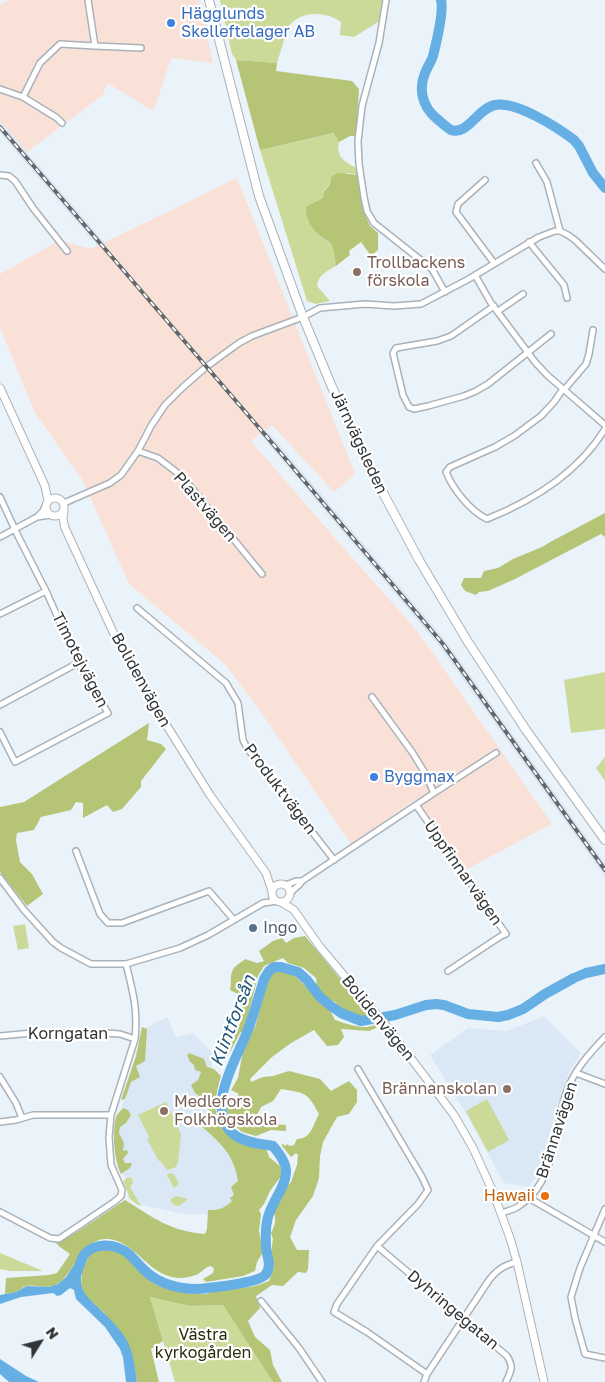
<!DOCTYPE html>
<html>
<head>
<meta charset="utf-8">
<style>
	body { margin:0 }
	#map { position:relative; width:605px; height:1382px; overflow:hidden; background:#eaf3fa; font-family:"Golos Text",sans-serif }
	canvas { display:block }
	.north { position:absolute; left:15px; top:1317px; width:50px; height:50px; -webkit-text-stroke:4px #fff; paint-order:stroke; rotate:54deg; font-size:14px; font-weight:700; line-height:20px; text-align:center; color:#313538 }
	.north::after { content:''; display:block; margin:auto; width:18px; height:22px; background:#313538; clip-path:polygon(50% 0,100% 100%,50% 72%,0 100%) }
</style>
</head>
<body>
<div id="map">
<canvas width="605" height="1382"></canvas>
<div class="north">N</div>
</div>
<script>
const ctx = document.querySelector('canvas').getContext('2d');
ctx.lineJoin = 'round';
function fill(path, color) { ctx.fillStyle = color; ctx.fill(path, 'evenodd'); }
function stroke(path, color, width, dash) { ctx.strokeStyle = color; ctx.lineWidth = width; ctx.lineCap = dash ? 'butt' : 'round'; ctx.setLineDash(dash || []); ctx.stroke(path); }
function label(font, color, halo, rows, align = 'center') {
  ctx.font = font + ' "Golos Text",sans-serif'; ctx.lineWidth = 4.5; ctx.setLineDash([]); ctx.textBaseline = 'middle'; ctx.strokeStyle = halo; ctx.fillStyle = color; for (const [text, x, y, turn = 0] of rows) {
    ctx.save(); ctx.translate(x, y); ctx.rotate((+turn || 0) * Math.PI / 180); ctx.textAlign = isNaN(turn) ? turn : align; if (halo) ctx.strokeText(text, 0, 0); ctx.fillText(text, 0, 0); ctx.restore();
  }
}
fill(new Path2D(`
	M0 121 270 434 446 641 605 863V877L439 646 264 439 0 133Z
	M544 1016 581 1053 570 1071 557 1107 538 1174 529 1187 504 1183 465 1112 430 1055 468 1028 507 1031Z
	M167 1017 176 1037 193 1033 215 1055 201 1101 237 1162 244 1201 221 1213 190 1215 140 1205 122 1172 117 1121 134 1067 145 1028Z`), '#dae8f5');
fill(new Path2D(`
	M9 0H199L213 63 171 58 154 111 107 83 103 95 27 152 0 121V5Z
	M237 178 355 474 334 492 272 425 251 441 334 537 418 632 552 824 467 869 416 799 351 844 258 708 226 665 129 584 83 481 35 413 0 328V274L60 240 91 249Z`), '#fae1d8');
fill(new Path2D(`
	M220 0H383L380 21 354 37 340 35 341 22C327 12 302 10 290 25 286 31 280 55 277 63L236 60 232 54Z
	M335 133 339 142 338 148 340 156 346 162 356 168 358 175 348 173 330 184 324 190 323 198 313 204 320 236C335 246 335 248 336 266 327 271 318 275 317 286L330 301 316 304 307 301 260 150Z
	M605 672V729L571 733 564 680Z
	M605 757V781L596 768Z
	M25 924 29 948 18 950 13 926Z
	M487 1099 509 1140 488 1152 466 1111Z
	M166 1102 181 1134 178 1162 176 1167 167 1170 161 1162 158 1160 147 1139 149 1137 138 1115Z
	M169 1173 174 1174 179 1184 174 1188 167 1175Z
	M131 1177 133 1183 130 1187 141 1206 138 1205 129 1198 128 1193 123 1181 127 1178Z
	M176 1196 188 1199 179 1206 174 1205 171 1202V1199Z
	M0 1252V1253L43 1271H10L0 1269Z
	M150 1297 190 1306 223 1305 273 1382H175Z`), '#cbd999');
fill(new Path2D(`
	M236 60 277 63 276 71 352 81 359 89 356 136H350L339 142 334 133 260 150Z
	M338 173 358 175 364 212 370 226 378 233V250L371 256 361 242 349 251 350 255 336 266C335 259 335 252 332 246 330 242 326 240 323 238 313 231 305 219 306 207L323 198C323 188 327 190 330 184 331 182 331 179 331 177Z
	M605 513V537L601 534 515 579 488 591 479 592 476 595 465 591 461 585 464 578H481L484 571 498 568 513 559 542 547 552 541Z
	M149 723 147 740 161 744 166 749 141 781V787L122 809 113 812 107 805 83 818V803L76 802 71 810 41 817 34 830 17 833 16 840 20 862 32 874 43 894 27 906 0 872V807L24 802Z
	M305 936 369 1014 362 1017 353 1015 350 1012 342 1010 335 1002 323 996 317 989 316 978 304 968 288 963 283 958 264 966 258 976 244 1031 240 1033 228 1056 224 1052 226 1042 240 1024V995L230 990C232 983 229 974 234 968 236 965 242 962 245 959L257 963 264 961 259 951 273 941 282 938 286 943 294 938Z
	M277 969 285 971 296 977 330 1010 335 1020C348 1024 364 1031 377 1024L376 1028 369 1031 341 1029 344 1037 338 1045 327 1046 314 1030 291 1043 272 1057 250 1079 251 1082 263 1077 273 1076 289 1071 320 1079 331 1091 349 1081 357 1090V1102L349 1114 337 1117 323 1142 320 1156 319 1178 313 1196 296 1220 290 1237 297 1250H309L308 1269 306 1273 298 1272 283 1286 272 1285 256 1296 260 1308 248 1321 255 1337 270 1350 273 1365 282 1382H273L223 1305 190 1306 150 1297 163 1341 151 1349 159 1382H137L135 1369 125 1338 105 1314 87 1297 81 1288 82 1270 90 1254C97 1252 105 1248 113 1249 126 1251 143 1278 157 1285 168 1290 194 1295 206 1294 211 1293 215 1290 220 1290 237 1289 254 1288 269 1281L274 1267 271 1252 273 1239 271 1233C275 1226 277 1218 273 1211L278 1205 285 1188 291 1182 297 1165 298 1155 296 1153 291 1157 282 1146V1143L285 1146 287 1144 290 1146 294 1145 297 1139C311 1139 313 1125 319 1114 307 1092 306 1093 281 1089L273 1101 261 1107 255 1119 257 1127 271 1124 286 1125V1131L271 1130 256 1136 242 1132 233 1124 227 1113 226 1100 237 1096 239 1094 231 1090 238 1078 243 1050 255 1027 269 976Z
	M142 1027 147 1029 145 1061 136 1066 140 1077 131 1082 125 1099 121 1100 136 1056Z
	M189 1053 204 1059 207 1067 214 1069 221 1076C217 1090 211 1111 221 1124 226 1130 231 1133 234 1139L249 1145 262 1147 267 1151 269 1157 280 1166 282 1175 270 1191 264 1204 259 1210 261 1214 259 1231 263 1252 257 1262 255 1271 243 1276 206 1282 203 1279 213 1273 214 1269 211 1266C205 1267 203 1271 198 1274 194 1276 185 1278 180 1278 148 1277 136 1241 108 1239 82 1237 76 1270 59 1283 47 1291 37 1284 26 1286 23 1287 19 1291 16 1292 12 1293 8 1293 5 1294L6 1278 49 1275 57 1273 70 1254 60 1247 56 1243 77 1232 125 1200C154 1218 170 1231 205 1234L207 1229 208 1210C220 1210 223 1209 232 1201L230 1198 234 1195 231 1187 238 1181C234 1153 218 1141 198 1123L208 1119 210 1114 204 1099 195 1093 191 1085 198 1080 201 1072 195 1070 194 1065 190 1062 187 1055Z
	M123 1108 128 1110 131 1115 126 1123 120 1127 119 1133 124 1143 123 1151 127 1150 128 1153 123 1159 125 1163H132L130 1168 121 1174C114 1160 112 1132 116 1117 117 1114 121 1111 123 1108Z`), '#b5c575');
fill(new Path2D(`
	M78 1259 85 1263C74 1290 87 1296 104 1313 111 1320 119 1328 125 1337 133 1349 135 1368 137 1382H126L123 1357 120 1349 105 1327 76 1299 74 1290 70 1288 61 1295 57 1296 53 1293 21 1297 0 1304V1295L16 1292 27 1286 49 1287 58 1284 66 1277Z
	M0 1359 26 1376 39 1382H9L0 1374Z`), '#66afe4');
stroke(new Path2D(`
	M441 0C444 11 436 44 433 56 431 62 427 68 425 73 418 90 423 107 436 118 441 122 446 127 451 130 467 136 478 108 495 105 516 101 557 127 574 140L579 146 593 173 605 188
	M77 1272C79 1266 81 1260 84 1255 95 1241 117 1244 129 1254 136 1261 142 1269 150 1275 166 1287 189 1291 208 1288 219 1287 261 1282 266 1274 272 1265 267 1257 266 1248 266 1240 265 1230 267 1222 269 1204 285 1190 286 1173 287 1163 279 1153 273 1146 261 1144 247 1143 236 1136 202 1112 237 1058 248 1030 254 1013 259 996 264 979L269 971 274 967H281L298 972 307 980 320 997 331 1006 341 1013 361 1021 395 1015 426 1005 436 1004 444 1005 468 1014 498 1017 508 1015 523 1009 545 994 574 978 586 973 605 969`), '#66afe4', 10);
const street = new Path2D(`
	M88 0 95 46 141 48
	M386 0 379 43 362 106 358 141 359 164 364 197 367 211 374 223 432 269 445 292
	M0 89 23 97 57 118 62 123
	M23 97 40 63 60 44 95 46
	M536 163 547 182 560 231
	M0 175 9 176 15 181 33 208 67 251
	M485 180 458 204 456 212 494 263
	M529 242 564 285 567 298
	M475 275 491 303 535 362 547 375 605 425
	M494 306 451 336 437 341 396 348 393 353 403 395 409 407 414 409 428 406 464 396 476 391 488 384 551 334
	M498 311 523 294
	M563 389 554 402 541 416 514 436 495 447 450 467 446 472C453 489 470 511 487 519 534 500 578 473 605 429
	M564 390 586 364 589 354 593 330
	M138 451 158 458 175 471 186 481 262 574
	M0 497 17 534 46 591 78 663 108 713 15 762 0 732
	M64 503 110 483 121 475 138 451 151 426 165 405 182 388 206 367 239 343 252 336 303 317 320 308 365 304 394 306 421 304 467 280 539 237 555 231H560L568 235 575 240 605 269
	M38 516 43 511 46 504
	M0 537 37 517 50 515
	M137 608 226 683 238 703 243 740 247 748 334 860
	M0 614 46 591
	M372 697 412 752 425 773 434 793 416 805
	M0 705 78 663
	M434 793 496 753
	M76 851 100 914 108 923H122L209 891 234 920
	M0 878 24 910 53 942 61 948 91 964H126L180 948 208 935 263 903 278 901
	M286 885 296 881H302
	M290 893 299 885 302 881 416 805 506 934 501 936 448 971
	M0 1036 32 1033H105L120 1034 135 1039
	M358 1069 422 1177 428 1190 418 1204 377 1246 337 1304 334 1312 367 1332 427 1374
	M576 1073 605 1084
	M0 1077 16 1103 22 1118
	M0 1122 16 1120 33 1115H111
	M529 1198 605 1242
	M605 1209 580 1268 571 1297 575 1318 585 1354 605 1358
	M0 1212 50 1238 59 1239 114 1202 121 1196 122 1190 111 1165 109 1137 111 1115 135 1039C138 1010 133 992 126 964
	M501 1213C507 1211 514 1210 519 1206 557 1181 553 1131 566 1093 574 1070 589 1054 605 1037
	M377 1246 507 1356C514 1367 511 1371 506 1382
	M261 1301 299 1348 322 1382
	M424 1382 427 1374 489 1280C497 1270 504 1265 517 1262`);
const secondary = new Path2D(`
	M0 388 45 486 48 501
	M46 507a9 9 0 1 1 18 0a9 9 0 1 1-18 0Z
	M64 511 63 519 65 528 114 634 167 726 210 795 266 873 272 891
	M272 893a9 9 0 1 1 18 0a9 9 0 1 1-18 0Z
	M281 902 294 910 320 947 388 1028 454 1115 473 1148 493 1192 510 1238 517 1262 544 1382`);
const primary = new Path2D(`
	M209 0 259 196 303 317 332 387 366 461 419 560 468 642 526 730 605 840`);
stroke(street, '#aab2b9', 8);
stroke(secondary, '#aab2b9', 9);
stroke(primary, '#aab2b9', 10);
stroke(street, '#fff', 5);
stroke(secondary, '#fff', 7);
stroke(primary, '#fff', 8);
const rail = new Path2D(`
	M0 127 267 437 443 644 605 870`);
stroke(rail, '#61676b', 4);
stroke(rail, '#fff', 2, [5.5]);
for (const [x, y, r, color] of [
	[171,23,5,"#3f7fe0"],
	[357,272,5,"#8d6e63"],
	[374,777,5,"#3f7fe0"],
	[253,928,5,"#5c6f8a"],
	[507,1089,5,"#8d6e63"],
	[164,1111,5,"#8d6e63"],
	[545,1196,5,"#e8710a"]
]) { const dot = new Path2D(); dot.arc(x, y, r, 0, 2 * Math.PI); ctx.fillStyle = color; ctx.fill(dot); stroke(dot, '#fff', 2); }
label('16px', '#366cbe', '#fff', [
	["Hägglunds",181,14],
	["Skelleftelager AB",181,32],
	["Byggmax",384,777]
], 'left');
label('16px', '#785e54', '#fff', [
	["Trollbackens",367,263],
	["förskola",367,281],
	["Brännanskolan",497,1089,"right"],
	["Medlefors",174,1102],
	["Folkhögskola",174,1120]
], 'left');
label('16px', '#313538', '#fff', [
	["Järnvägsleden",359,442,65],
	["Plastvägen",205,507,49],
	["Timotejvägen",80,660,63],
	["Bolidenvägen",141,680,61],
	["Produktvägen",280,789,53],
	["Uppfinnarvägen",463,873,55],
	["Bolidenvägen",378,1018,51],
	["Korngatan",68,1034],
	["Brännavägen",557,1130,-72],
	["Dyhringegatan",453,1310,40]
]);
label('16px', '#4e5e75', '#fff', [
	["Ingo",263,928]
], 'left');
label('16px', '#c56008', '#fff', [
	["Hawaii",535,1196]
], 'right');
label('16px', '#282e0b', '#fff', [
	["Västra",203,1335],
	["kyrkogården",203,1353]
]);
label('italic 18px', '#24597e', '#fff', [
	["Klintforsån",233,1021,-69]
]);
</script>
</body>
</html>
